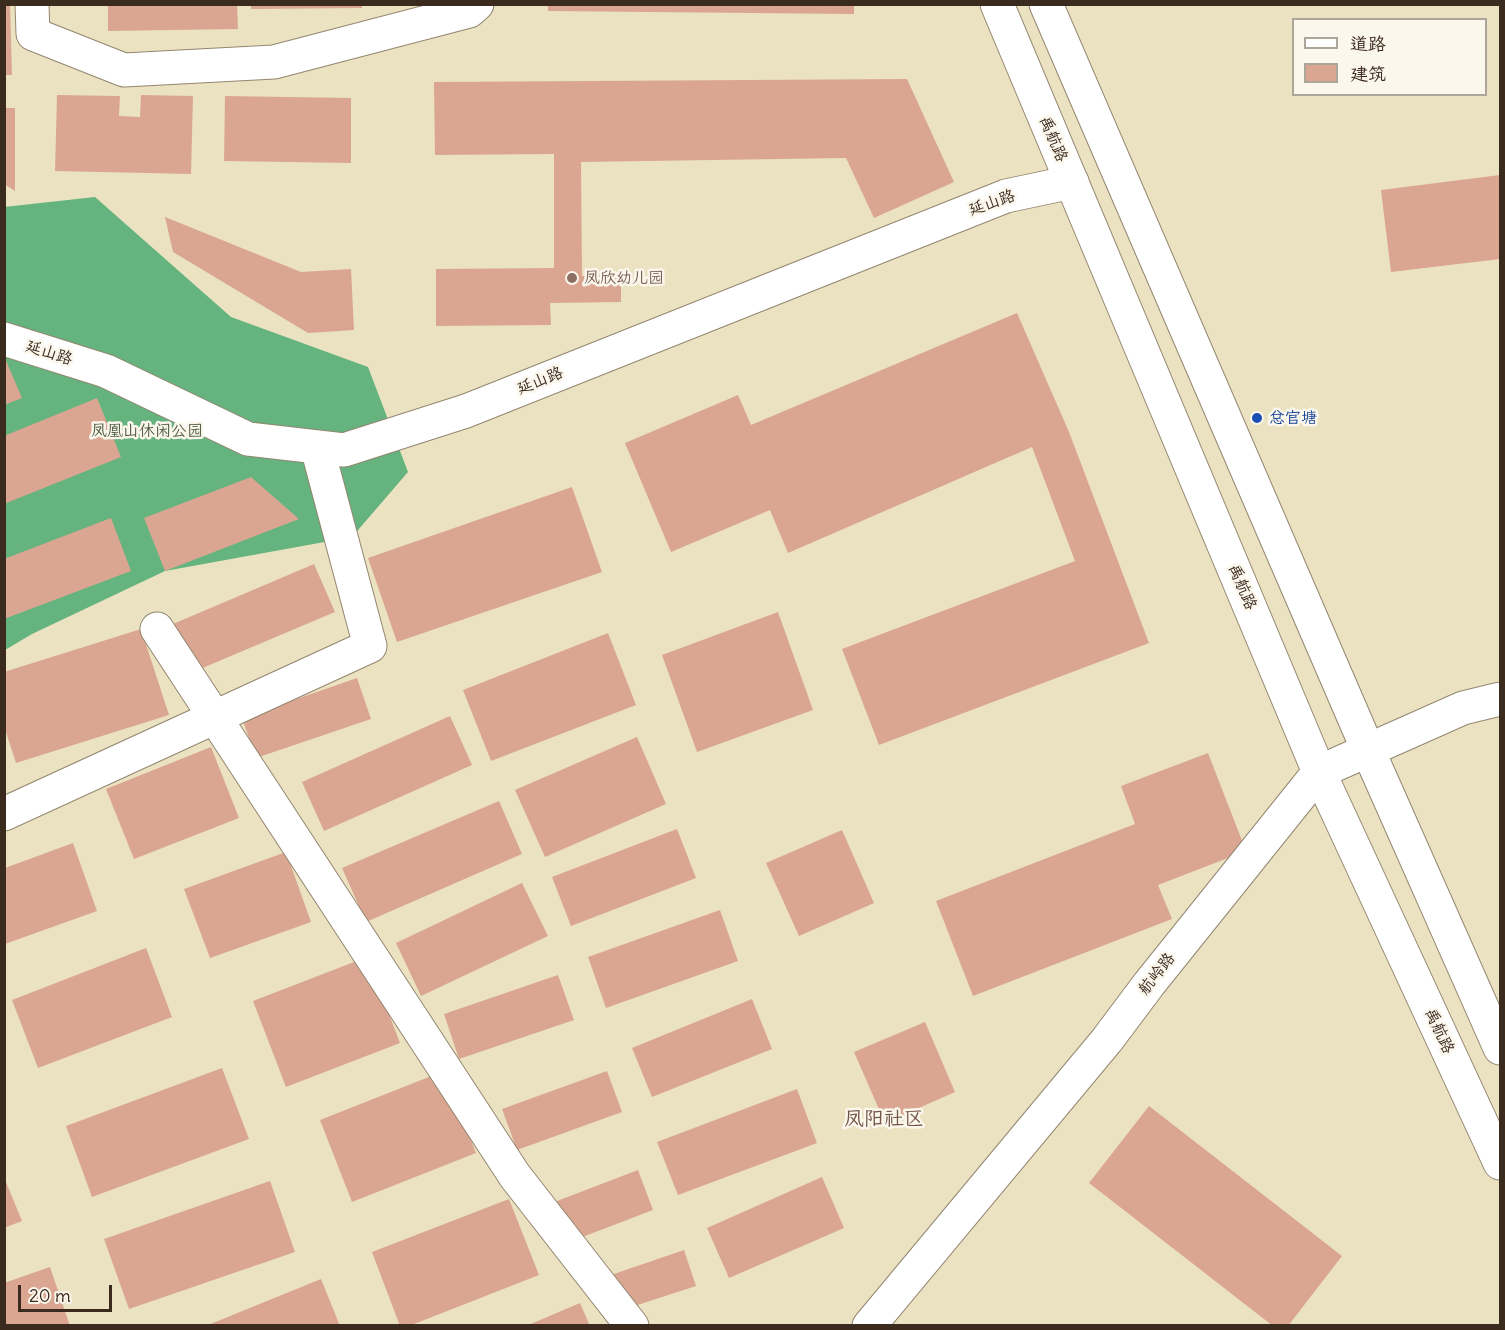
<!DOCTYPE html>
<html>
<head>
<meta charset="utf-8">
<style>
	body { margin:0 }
	#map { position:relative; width:1505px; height:1330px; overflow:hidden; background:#ebe2c1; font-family:Delius,"LXGW WenKai TC",sans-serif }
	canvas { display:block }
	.frame { position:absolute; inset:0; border:6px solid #3b2a1e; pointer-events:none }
	.legend { position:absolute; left:1292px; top:18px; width:195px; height:78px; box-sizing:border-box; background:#fbf7ec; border:2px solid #aea59a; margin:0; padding:8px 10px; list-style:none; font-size:18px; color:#3b2a1e }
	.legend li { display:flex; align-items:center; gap:12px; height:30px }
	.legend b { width:30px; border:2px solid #aea59a }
	.scale { position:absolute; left:18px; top:1285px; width:94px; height:27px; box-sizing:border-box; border:3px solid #3b2a1e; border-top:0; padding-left:8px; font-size:18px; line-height:21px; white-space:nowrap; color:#3b2a1e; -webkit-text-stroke:4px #fbf7ec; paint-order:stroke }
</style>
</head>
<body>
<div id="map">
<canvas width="1505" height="1330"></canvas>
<div class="frame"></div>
<ul class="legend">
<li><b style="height:8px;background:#fff"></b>道路</li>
<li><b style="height:16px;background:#daa692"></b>建筑</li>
</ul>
<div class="scale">20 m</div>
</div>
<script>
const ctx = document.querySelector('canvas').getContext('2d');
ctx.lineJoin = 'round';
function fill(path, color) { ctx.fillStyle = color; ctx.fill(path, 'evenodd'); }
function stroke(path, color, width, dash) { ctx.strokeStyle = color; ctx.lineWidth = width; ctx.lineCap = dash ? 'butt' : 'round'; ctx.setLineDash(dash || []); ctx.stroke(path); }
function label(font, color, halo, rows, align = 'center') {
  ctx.font = font + ' Delius,"LXGW WenKai TC",sans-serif'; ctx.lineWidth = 5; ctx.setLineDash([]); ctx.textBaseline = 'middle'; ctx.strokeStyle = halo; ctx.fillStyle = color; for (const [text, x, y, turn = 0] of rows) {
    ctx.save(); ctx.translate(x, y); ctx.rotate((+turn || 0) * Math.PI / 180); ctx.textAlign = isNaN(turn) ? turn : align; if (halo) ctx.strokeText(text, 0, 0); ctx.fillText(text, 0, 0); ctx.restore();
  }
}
fill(new Path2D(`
	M95 197 231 317 368 367 408 472 352 537 165 571 32 634 5 650 4 207Z`), '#65b37e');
fill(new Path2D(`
	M4 4H10L12 75H4Z
	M108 4H237L238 29 108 31Z
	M251 4H362V8L251 9Z
	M548 4H854V14L548 11Z
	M907 79 954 182 874 218 846 158 581 162 582 276 621 275V302L550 303 551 325 436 326V269L554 268V154L435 155 434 82Z
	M57 95 120 96 119 116 140 117 141 95 193 96 191 174 55 171Z
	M225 96 351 98V163L224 161Z
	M4 108H15V191L4 184Z
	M1500 175V259L1391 272 1381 190Z
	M165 217 301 272 351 269 354 330 308 333 173 252Z
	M1017 313 1069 432 1149 643 879 745 842 649 1075 561 1032 447 788 553 770 510 671 552 625 443 738 395 751 425Z
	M4 356 22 398 4 405Z
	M97 398 121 457 4 504V436Z
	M251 477 299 519 165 571 144 518Z
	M572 487 602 572 397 642 368 558Z
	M111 518 131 571 4 619V559Z
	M314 564 335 612 193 672 173 624Z
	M778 612 813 710 697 752 662 655Z
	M141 629 169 715 16 763 4 726V672Z
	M608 633 636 705 491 761 463 690Z
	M357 678 371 719 256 758 242 718Z
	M450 716 472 765 324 831 302 782Z
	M637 737 666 804 545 857 515 790Z
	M211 747 239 818 134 859 106 789Z
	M1208 753 1246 851 1158 885 1172 919 973 996 936 901 1135 824 1121 786Z
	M499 801 522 854 366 922 342 868Z
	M677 829 696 878 571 926 552 877Z
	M842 830 874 903 799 936 766 863Z
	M73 843 97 911 5 944V868Z
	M286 852 311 922 210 958 184 889Z
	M522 883 548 936 421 996 396 943Z
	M720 910 738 961 606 1008 588 957Z
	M146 948 172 1017 38 1068 12 1000Z
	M367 957 400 1043 286 1087 253 1001Z
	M558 975 574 1020 459 1059 444 1014Z
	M752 999 772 1049 652 1097 632 1048Z
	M925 1022 955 1092 885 1123 854 1052Z
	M222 1068 249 1139 92 1197 66 1126Z
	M444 1071 476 1153 352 1202 320 1120Z
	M607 1071 622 1112 517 1150 502 1109Z
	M797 1089 817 1143 678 1195 657 1142Z
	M1149 1106 1342 1256 1288 1326H1273L1089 1183Z
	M638 1170 653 1210 572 1241 557 1201Z
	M4 1177 22 1221 4 1228Z
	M822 1177 844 1228 729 1278 707 1228Z
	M270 1181 295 1252 129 1309 104 1239Z
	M509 1199 539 1275 409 1326H400L372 1252Z
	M684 1250 696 1286 622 1310 611 1275Z
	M50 1267 70 1326H4V1283Z
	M321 1279 340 1326H208V1325Z
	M580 1303 590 1326H526Z`), '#daa692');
const minor = new Path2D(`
	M32 4 33 34 124 70 274 62 469 11 477 4
	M4 339 106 371 248 439 344 450 466 411 1006 196 1072 182
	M157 629 515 1176 632 1326
	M4 814 370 646 317 447
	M869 1326 1107 1040 1149 984 1319 772 1463 708 1500 699`);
const major = new Path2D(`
	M997 4 1319 772 1500 1163
	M1046 4 1368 750 1500 1048`);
stroke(minor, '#938670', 35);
stroke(major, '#938670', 35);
stroke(minor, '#fff', 33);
stroke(major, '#fff', 33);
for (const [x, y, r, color] of [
	[572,278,6,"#8d6e63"],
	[1257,418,6,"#1a4fb4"]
]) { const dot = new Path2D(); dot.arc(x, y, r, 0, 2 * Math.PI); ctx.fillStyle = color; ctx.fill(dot); stroke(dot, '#fbf7ec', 2); }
label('16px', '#3b2a1e', '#fbf7ec', [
	["禹航路",1053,139,67],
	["延山路",992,203,-19],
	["延山路",49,353,18],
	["延山路",540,381,-22],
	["禹航路",1242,587,67],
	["航岭路",1157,974,-52],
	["禹航路",1439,1031,65]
]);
label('16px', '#785e54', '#fbf7ec', [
	["凤欣幼儿园",584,278]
], 'left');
label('16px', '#164399', '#fbf7ec', [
	["总官塘",1269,418]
], 'left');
label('16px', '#4e5c42', '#fbf7ec', [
	["凤凰山休闲公园",147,431]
]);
label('20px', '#735547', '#fbf7ec', [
	["凤阳社区",884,1119]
]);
</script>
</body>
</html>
